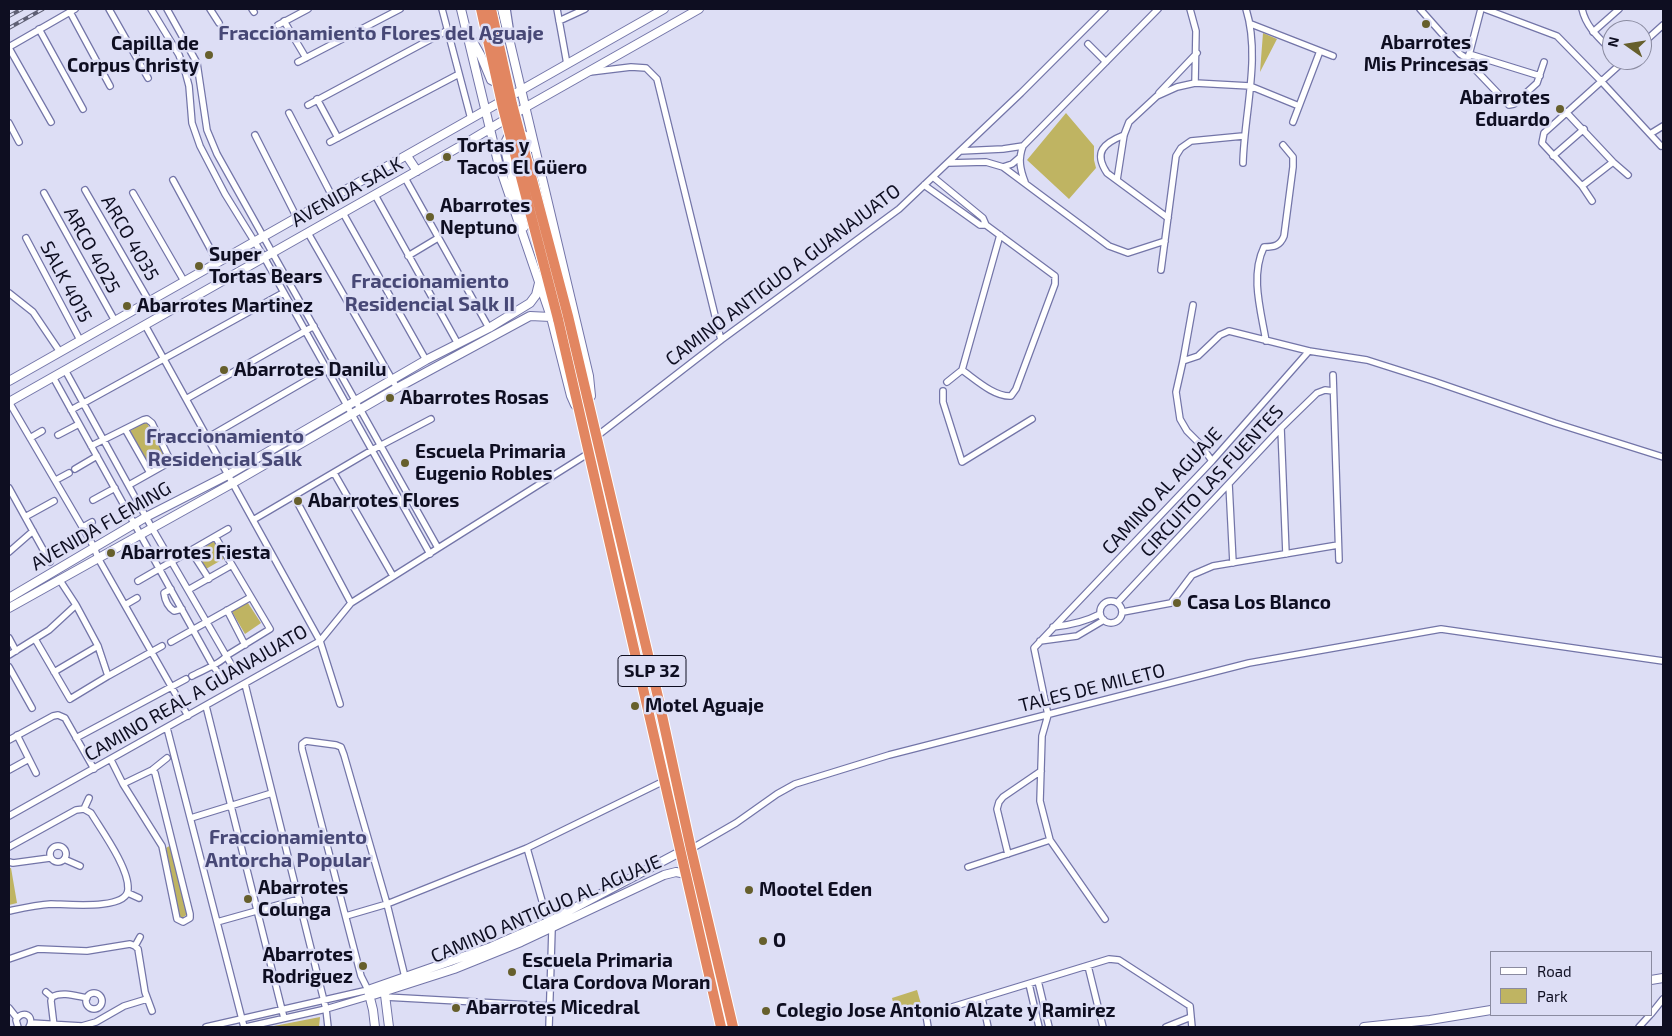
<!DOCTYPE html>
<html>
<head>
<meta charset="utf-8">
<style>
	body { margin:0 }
	#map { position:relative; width:1672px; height:1036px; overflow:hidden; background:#dddef5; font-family:"Exo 2",sans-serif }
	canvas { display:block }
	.frame { position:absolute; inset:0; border:10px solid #0e0e21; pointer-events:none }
	.legend { position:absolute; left:1490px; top:951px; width:162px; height:65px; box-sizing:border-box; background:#dddef5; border:1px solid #8a8ba0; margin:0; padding:6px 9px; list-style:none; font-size:15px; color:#0e0e21 }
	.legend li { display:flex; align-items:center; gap:10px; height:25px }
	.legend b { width:25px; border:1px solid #8a8ba0 }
	.north { position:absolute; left:1602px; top:20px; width:50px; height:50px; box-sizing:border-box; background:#dddef5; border:1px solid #8a8ba0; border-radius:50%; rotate:283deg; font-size:14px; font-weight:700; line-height:20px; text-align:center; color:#0e0e21 }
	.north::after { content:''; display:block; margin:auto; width:18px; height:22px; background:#665f2c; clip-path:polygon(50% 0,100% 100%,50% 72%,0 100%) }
</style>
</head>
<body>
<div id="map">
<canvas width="1672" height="1036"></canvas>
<div class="frame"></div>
<ul class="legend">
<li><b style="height:6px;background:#fff"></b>Road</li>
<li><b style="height:14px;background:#bfb462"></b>Park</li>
</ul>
<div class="north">N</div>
</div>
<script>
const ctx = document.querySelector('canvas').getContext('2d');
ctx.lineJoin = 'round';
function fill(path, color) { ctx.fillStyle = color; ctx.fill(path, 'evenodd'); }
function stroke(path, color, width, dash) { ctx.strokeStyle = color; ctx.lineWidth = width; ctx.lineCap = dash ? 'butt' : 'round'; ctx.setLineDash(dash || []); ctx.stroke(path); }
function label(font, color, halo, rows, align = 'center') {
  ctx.font = font + ' "Exo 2",sans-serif'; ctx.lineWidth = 5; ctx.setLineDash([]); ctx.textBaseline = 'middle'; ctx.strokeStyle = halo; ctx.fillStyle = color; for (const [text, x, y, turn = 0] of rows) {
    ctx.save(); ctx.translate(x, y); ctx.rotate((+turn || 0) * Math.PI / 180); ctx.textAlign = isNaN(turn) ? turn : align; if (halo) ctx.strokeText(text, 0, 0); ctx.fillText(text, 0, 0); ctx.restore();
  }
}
fill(new Path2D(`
	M1263 33 1277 39 1260 72Z
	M1066 113 1094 146V160L1096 168 1069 199 1027 160Z
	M146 421 165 456 148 465 128 432Z
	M214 541 225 558 206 569 196 553Z
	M246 600 261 623 245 634 231 610Z
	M171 845 188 914 180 919 166 848Z
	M9 868H11L17 903 9 905Z
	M917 990 921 1004 914 1006 915 1013 897 1018 892 998Z
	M320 1017 319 1027H269Z`), '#bfb462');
const street = new Path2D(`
	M109 9 148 78
	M151 9 179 55 185 71 189 86 192 123 200 146 225 194 264 257 430 554
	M167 9 197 63 207 130 217 154 438 548
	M210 9 219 23
	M252 9 254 12
	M442 9 471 119
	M507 9 511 35
	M557 9 567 64
	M1190 9 1196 31 1195 83
	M1420 9 1460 54 1468 59
	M1481 9 1468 59 1470 64 1509 105 1514 104 1537 83 1544 62
	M1485 9 1557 36 1601 81 1661 146
	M1582 9C1586 27 1599 38 1612 51
	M70 12 110 86
	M284 21 306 58
	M559 21 585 9
	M1251 24 1333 56
	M278 25 308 9
	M39 29 83 109
	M1593 32 1619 9
	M1088 44 1106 62
	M1642 44 1663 25
	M9 47 75 9
	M9 48 51 122
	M1469 54 1540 76
	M298 62 400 9
	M590 72 631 67 646 68 657 79 721 340
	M1159 93 1197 53
	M317 99 338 138
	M308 105 448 30
	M1566 112 1613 162 1628 175
	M289 113 333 198
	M1293 122 1320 51
	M9 123 19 142
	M1650 134 1663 126
	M255 135 297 218
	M1124 135C1104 143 1093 152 1107 173L1168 218
	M330 142 459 74
	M960 151 1003 149 1023 146
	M1553 156 1584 129
	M948 163 986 162 1003 167 1109 246 1128 253 1165 241
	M1243 163C1244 114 1261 57 1246 9
	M1003 167 1012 164 1019 158
	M933 177 983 218 986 225 1055 276V284L1016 389 1011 396C994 397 975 379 962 370
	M405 178 489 328
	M173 180 218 263
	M1117 180 1124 135 1129 122 1157 96 1177 87 1195 83 1250 86 1299 106
	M1025 182C1020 169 1018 159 1023 146L1158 9
	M924 185 980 225H986
	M1582 186 1613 162
	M85 190 149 301
	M44 193 115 321
	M133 193 184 281
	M375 195 458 344
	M1592 201 1582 186 1542 143 1544 133 1625 60
	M343 213 426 360
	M308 233 397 388
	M26 238 80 340
	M408 256 438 238
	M1161 270 1176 156 1181 148 1191 141 1243 136
	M9 293 33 312 60 352
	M1193 305 1183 361 1176 392 1180 419 1187 431 1200 444 1212 461
	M145 325 320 641 340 704
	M1266 341C1261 311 1250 276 1264 247 1274 247 1280 246 1284 236L1293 167V157L1283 145
	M1183 361 1198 356 1220 335 1229 331 1309 351 1367 360 1433 381 1555 423 1663 457
	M65 370 152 528 235 671
	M1333 375 1339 560
	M53 377 212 664 222 679
	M947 382 962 370 1000 235
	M943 391V402L962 462 1032 419
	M186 399 314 326
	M9 402 94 547 98 558 188 716
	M71 410 283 293
	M1281 428 1286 554
	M125 429 150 473
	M58 435 79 424
	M597 436 721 340 899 209 1021 93 1105 9
	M30 438 42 431
	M207 438 326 369
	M91 446 143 420 147 419 152 423 170 460 168 463 129 485
	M75 469 97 456
	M334 473 393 576
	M56 480 69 473
	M1229 484 1233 563
	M9 488 50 562
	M294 496 351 603
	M93 500 115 488
	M25 517 54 501
	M253 520 372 450 431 419
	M83 527 92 522
	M191 551 209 579
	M9 552 33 531
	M59 579 76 605 98 646 108 676
	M138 581 228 529
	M171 589 164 593C165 601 168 607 174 611L182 609
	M188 590 232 565
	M1100 612a11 11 0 1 1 22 0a11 11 0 1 1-22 0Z
	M1118 602 1281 428 1317 393 1325 390 1333 391
	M125 605 137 598
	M227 610 245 645
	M1123 612 1171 603 1192 575 1213 566 1338 545
	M1053 627C1071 625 1085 622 1100 614
	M9 638 16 651
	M35 639 70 699 108 676 162 646
	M1040 641 1077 636 1104 620
	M171 642 251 597
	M9 655 49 630 76 605
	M9 667 32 708
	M54 672 98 646
	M192 676C201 671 222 663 226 656L270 629 216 538
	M245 684 326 1009 328 1027
	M206 706 284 1018
	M167 728 244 1027
	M17 735 36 773
	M76 738 186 679
	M9 740 53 716 58 715 65 718 94 769
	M111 760 123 784 162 846 177 919 183 922 190 918V914L155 773 152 770
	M9 770 29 759
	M123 784 152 770 167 758
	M84 809 89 798
	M9 816 320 641 351 603 589 453
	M191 818 272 793
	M50 854a8 8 0 1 1 16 0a8 8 0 1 1-16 0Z
	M9 847 76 810 84 809 91 813C102 831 129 868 128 889 128 911 65 904 51 904 36 905 23 908 9 911
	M527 848 548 922 552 929 549 1027
	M691 849 736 823 777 794 795 784 889 755 1249 663 1441 629 1663 661
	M1008 854 997 809 999 802 1003 797 1041 771
	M64 859 80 866
	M9 862 13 863 50 858
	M968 867 1050 840
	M128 893 139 898
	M346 916 387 904 527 848 664 781
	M1105 919 1050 840 1040 801 1042 736 1048 715 1034 648 1212 461 1309 351
	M217 922 299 899
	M135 946 138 949 145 992 152 1011
	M135 946 140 937
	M9 959 38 949 87 951 130 944 135 946
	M1088 966 1103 1027
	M1038 981 1049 1027
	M1029 984 1039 1027
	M46 992 52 997
	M86 1001a8 8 0 1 1 16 0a8 8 0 1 1-16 0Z
	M52 997C62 991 76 996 87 998
	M52 997 51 1001 54 1026
	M385 997 550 1006
	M982 998 988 1027
	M9 1008 17 1018
	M1651 1014 1663 999
	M31 1023 82 1026 96 1022 124 1006 147 999
	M18 1027 16 1020C23 1009 35 1016 29 1027
	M206 1027 368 990 361 976 302 749V744L306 741 336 745 341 747 344 755 387 904 405 977
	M246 1027 326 1009 370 996
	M928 1027 926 1015 1109 959 1119 960 1190 1006 1192 1027
	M1166 1027 1191 1017
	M1639 1027 1650 1015`);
const secondary = new Path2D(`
	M461 9 498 162 551 317 571 396 575 405
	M502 9 589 376 591 396
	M472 40 481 56 491 80 499 84
	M407 156 417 171
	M524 227 504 145 509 135 520 133 527 137 533 148
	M9 381 664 9
	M9 402 466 143 526 107 699 9
	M9 598 146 517 228 475 426 360 489 328 530 303 536 295 539 283
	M9 608 233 483 397 388 530 316 551 317
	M1651 980 1663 978
	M384 987 389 1027
	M370 996 454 969 521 942 664 875 676 872 686 874
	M375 1027 373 1010 368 990 491 947 548 922 680 852
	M1364 1027 1430 1020 1491 1010`);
const highway = new Path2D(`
	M568 316 658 697 691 849 733 1027
	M558 319 721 1027`);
stroke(street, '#7375a8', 8);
stroke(secondary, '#7375a8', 10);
stroke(highway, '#fff', 12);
stroke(street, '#fff', 5.5);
stroke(secondary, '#fff', 8);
stroke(highway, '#e28661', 10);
const rail = new Path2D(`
	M9 16 22 9
	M9 28 43 9`);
stroke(rail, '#5f6074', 4);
stroke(rail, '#dddef5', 2, [5.5]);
const highwayBridge = new Path2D(`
	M481 9 503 108 558 319
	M491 9 512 104 568 316`);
stroke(highwayBridge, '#fff', 12, []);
stroke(highwayBridge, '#e28661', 10);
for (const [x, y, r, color] of [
	[1426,24,5,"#665f2c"],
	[209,55,5,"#665f2c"],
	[1560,109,5,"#665f2c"],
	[447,157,5,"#665f2c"],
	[430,217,5,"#665f2c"],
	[199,266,5,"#665f2c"],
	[127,306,5,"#665f2c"],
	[224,370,5,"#665f2c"],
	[390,398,5,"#665f2c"],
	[405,463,5,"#665f2c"],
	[298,501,5,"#665f2c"],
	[111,553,5,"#665f2c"],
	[1177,603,5,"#665f2c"],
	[635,706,5,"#665f2c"],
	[749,890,5,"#665f2c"],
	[248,899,5,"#665f2c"],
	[763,941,5,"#665f2c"],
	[363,966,5,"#665f2c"],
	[512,972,5,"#665f2c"],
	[456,1008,5,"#665f2c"],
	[766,1011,5,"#665f2c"]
]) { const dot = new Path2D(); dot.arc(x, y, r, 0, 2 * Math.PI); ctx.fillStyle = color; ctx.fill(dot); stroke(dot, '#dddef5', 2); }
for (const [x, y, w] of [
	[652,671,68]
]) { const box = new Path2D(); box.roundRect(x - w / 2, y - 15.5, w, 31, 4); ctx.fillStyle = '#dddef5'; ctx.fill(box); stroke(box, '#0e0e21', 1); }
label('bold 18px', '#0e0e21', null, [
	["SLP 32",652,671]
]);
label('bold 19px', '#0e0e21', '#dddef5', [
	["Abarrotes",1426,43,"center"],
	["Mis Princesas",1426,65,"center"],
	["Capilla de",199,44,"right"],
	["Corpus Christy",199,66,"right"],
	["Abarrotes",1550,98,"right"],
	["Eduardo",1550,120,"right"],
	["Tortas y",457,146],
	["Tacos El Güero",457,168],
	["Abarrotes",440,206],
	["Neptuno",440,228],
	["Super",209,255],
	["Tortas Bears",209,277],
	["Abarrotes Martinez",137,306],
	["Abarrotes Danilu",234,370],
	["Abarrotes Rosas",400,398],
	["Escuela Primaria",415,452],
	["Eugenio Robles",415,474],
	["Abarrotes Flores",308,501],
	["Abarrotes Fiesta",121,553],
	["Casa Los Blanco",1187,603],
	["Motel Aguaje",645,706],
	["Abarrotes",258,888],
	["Colunga",258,910],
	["Mootel Eden",759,890],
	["O",773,941],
	["Abarrotes",353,955,"right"],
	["Rodriguez",353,977,"right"],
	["Escuela Primaria",522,961],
	["Clara Cordova Moran",522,983],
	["Abarrotes Micedral",466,1008],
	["Colegio Jose Antonio Alzate y Ramirez",776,1011]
], 'left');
label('19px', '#0e0e21', '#dddef5', [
	["AVENIDA SALK",347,192,-29],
	["ARCO 4035",130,238,60],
	["ARCO 4025",92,250,61],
	["CAMINO ANTIGUO A GUANAJUATO",783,275,-37],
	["SALK 4015",66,282,62],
	["CIRCUITO LAS FUENTES",1212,481,-47],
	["CAMINO AL AGUAJE",1162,491,-47],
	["AVENIDA FLEMING",101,526,-30],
	["TALES DE MILETO",1092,688,-14],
	["CAMINO REAL A GUANAJUATO",196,693,-30],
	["CAMINO ANTIGUO AL AGUAJE",546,909,-23]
]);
label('bold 20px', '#474876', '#dddef5', [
	["Fraccionamiento Flores del Aguaje",381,33],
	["Fraccionamiento",430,281],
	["Residencial Salk II",430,304],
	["Fraccionamiento",225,436],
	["Residencial Salk",225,459],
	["Fraccionamiento",288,837],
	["Antorcha Popular",288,860]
]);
</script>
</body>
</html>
